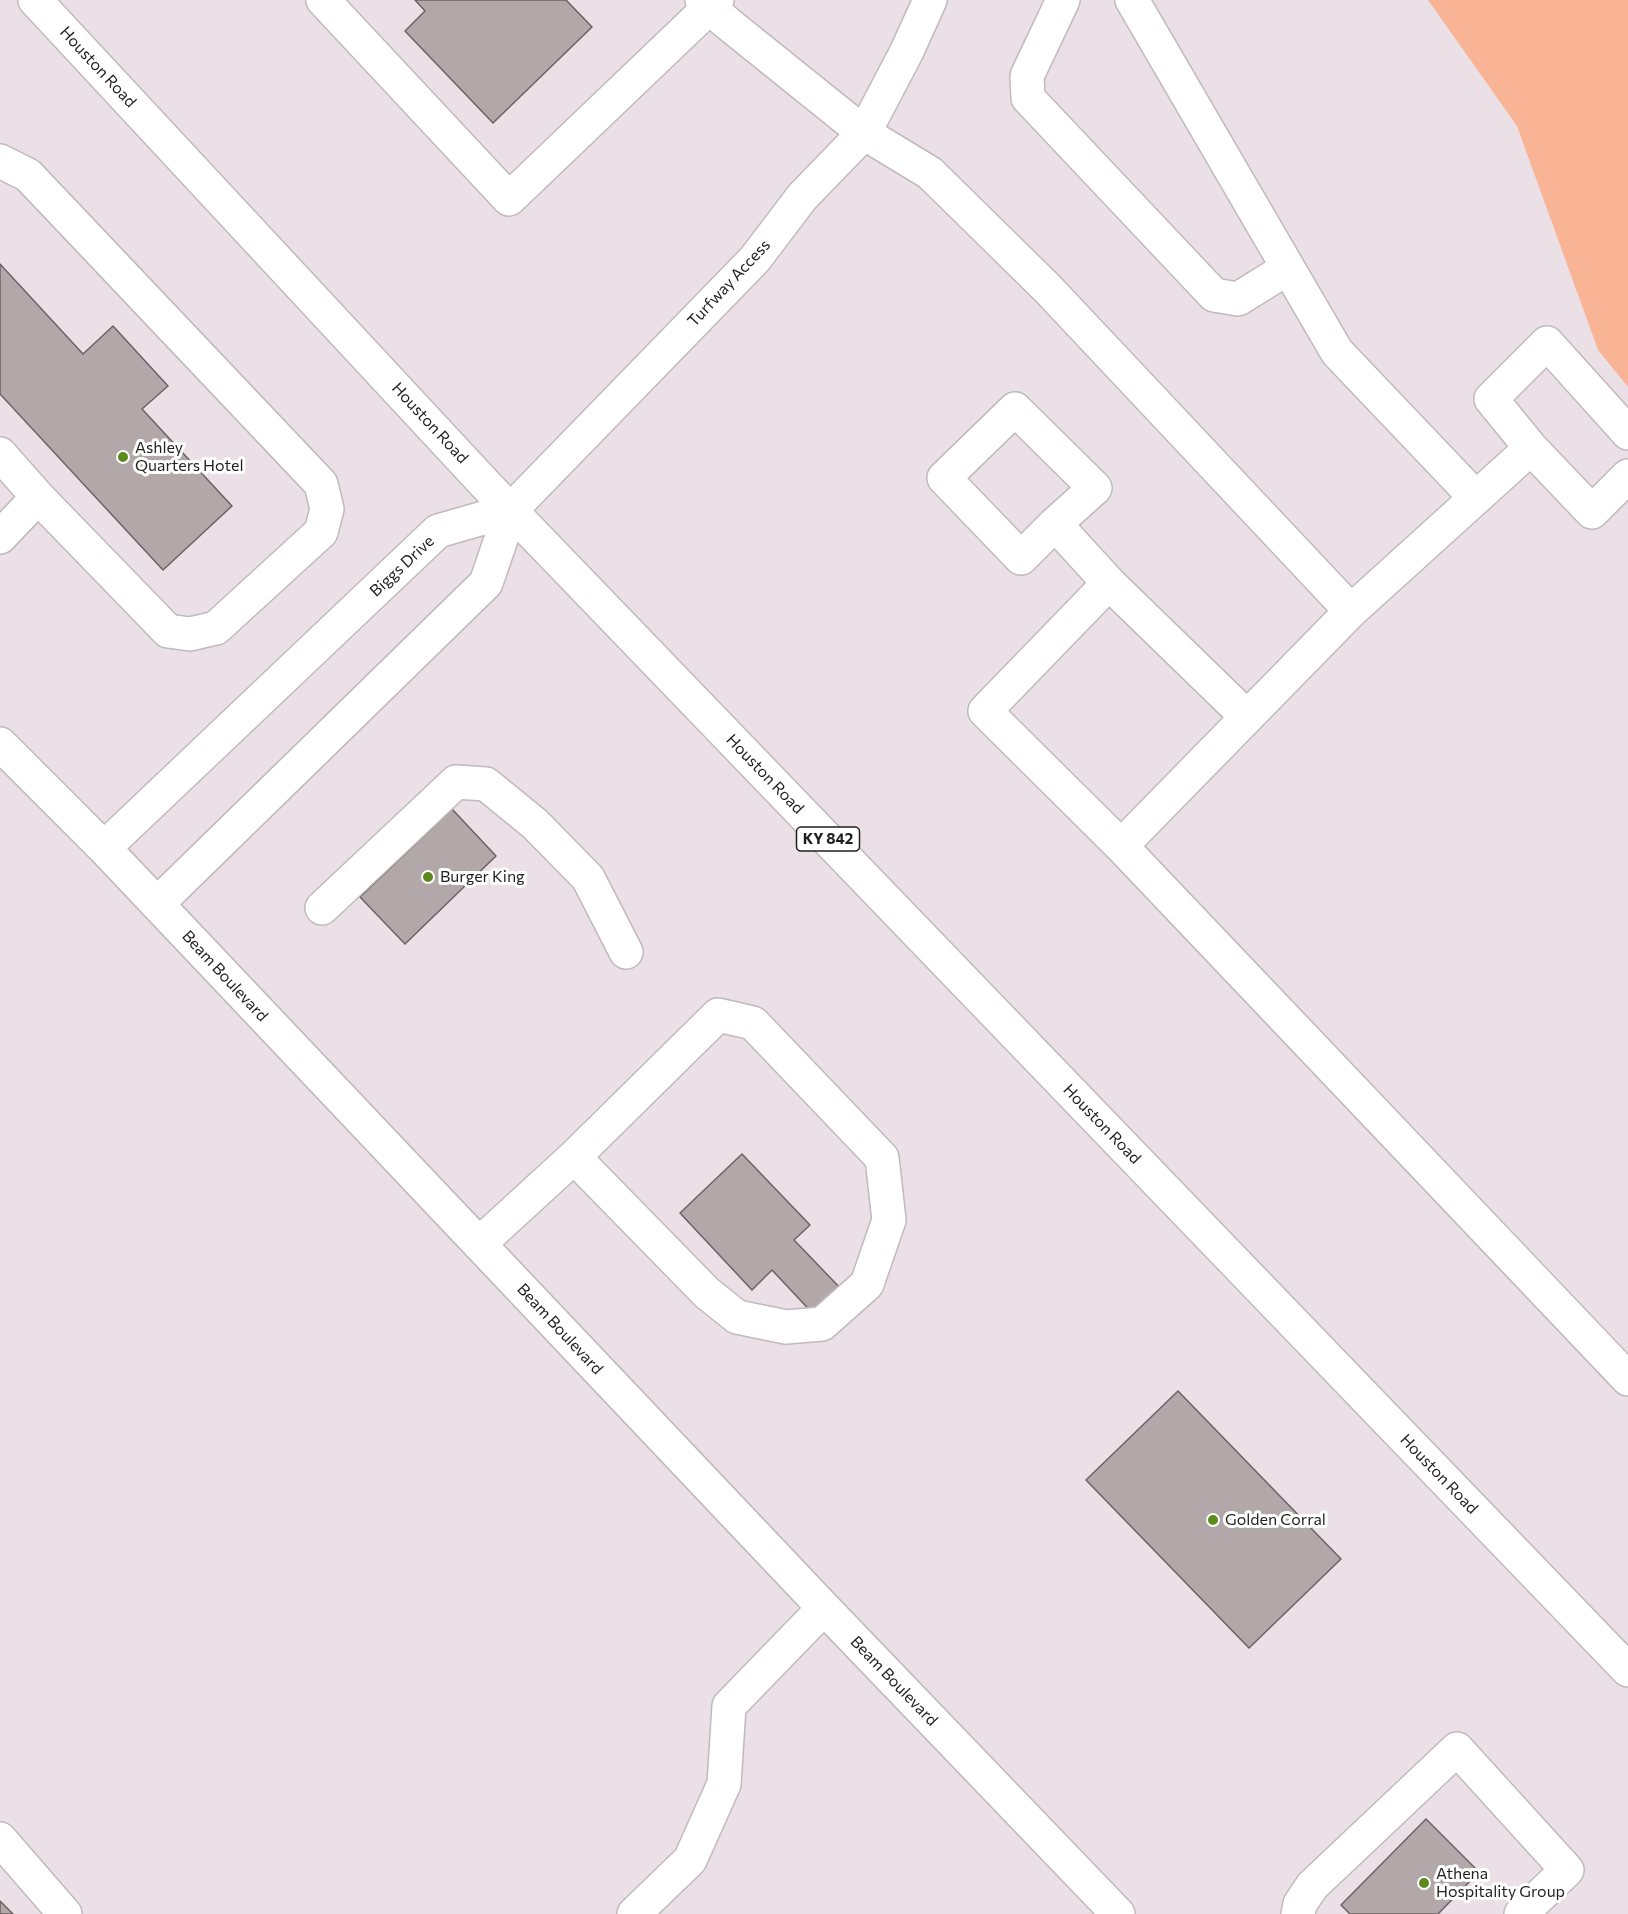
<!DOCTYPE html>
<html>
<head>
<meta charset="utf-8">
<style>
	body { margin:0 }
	canvas { display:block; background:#eae0e5 }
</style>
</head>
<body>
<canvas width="1628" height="1914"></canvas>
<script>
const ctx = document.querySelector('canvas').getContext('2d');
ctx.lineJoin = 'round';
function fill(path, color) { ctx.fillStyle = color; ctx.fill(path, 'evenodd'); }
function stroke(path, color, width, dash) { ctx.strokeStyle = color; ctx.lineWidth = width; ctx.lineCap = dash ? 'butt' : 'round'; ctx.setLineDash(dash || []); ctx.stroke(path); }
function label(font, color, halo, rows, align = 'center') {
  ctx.font = font + ' Commissioner,sans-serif'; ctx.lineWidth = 6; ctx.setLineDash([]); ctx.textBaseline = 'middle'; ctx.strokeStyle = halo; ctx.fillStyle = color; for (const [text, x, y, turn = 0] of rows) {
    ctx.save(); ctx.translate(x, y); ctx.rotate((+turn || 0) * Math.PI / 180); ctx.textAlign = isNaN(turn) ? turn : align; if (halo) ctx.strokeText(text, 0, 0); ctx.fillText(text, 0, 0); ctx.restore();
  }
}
fill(new Path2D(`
	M1428 0H1628V387L1598 350 1517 126Z`), '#f9b395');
const building = new Path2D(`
	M415 0H566L592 27 493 123 405 31 425 11Z
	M0 264 83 354 113 326 168 386 142 409 232 506 163 570 0 394Z
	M452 809 496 856 405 944 360 897Z
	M742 1154 810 1225 794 1240 845 1293 818 1319 772 1270 752 1290 680 1213Z
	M1178 1391 1341 1559 1249 1648 1086 1480Z
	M1426 1819 1479 1872 1438 1914H1350L1341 1905Z
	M0 1901 13 1914H0Z`);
fill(building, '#b3a8a9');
stroke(building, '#6c6263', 1.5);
const minor = new Path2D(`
	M323 0 509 199 717 0
	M702 0 726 22 864 133 930 173 1048 289 1351 611
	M1063 0 1027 76 1028 98 1214 295 1238 299 1288 268
	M1132 0 1337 352 1476 498
	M0 161 28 175 321 484 327 509 321 532 216 628 190 634 168 631 38 497 0 454
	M1628 433 1547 343 1491 399 1531 448 1592 512 1628 476
	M1531 448 1351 611 1121 846 1628 1379
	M1055 524 1021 558 944 478 1015 409 1095 488 1055 524 1109 583
	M0 537 38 497
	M0 744 104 848 824 1608 1118 1914
	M1121 846 985 711 1109 583 1247 717
	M104 848 438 531 511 510
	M157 904 486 583 511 510 755 259 802 197 864 133 907 51 930 0
	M322 908 456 782 486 784 535 824 588 878 626 952
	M479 1244 574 1157 718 1015 753 1023 882 1158 889 1220 867 1284 822 1324 786 1327 737 1317 707 1293 574 1157
	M0 1839 65 1914
	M634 1914 690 1860 724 1784 729 1706 824 1608
	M1298 1914 1300 1904 1312 1886 1457 1749 1567 1870 1521 1914`);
const major = new Path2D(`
	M35 0 487 486 1628 1670`);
stroke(minor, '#c2b9bd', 36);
stroke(major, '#c2b9bd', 36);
stroke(minor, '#fff', 33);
stroke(major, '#fff', 33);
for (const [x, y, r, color] of [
	[123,457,6,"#5c8a1d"],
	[428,877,6,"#5c8a1d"],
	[1213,1520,6,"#5c8a1d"],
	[1424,1883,6,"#5c8a1d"]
]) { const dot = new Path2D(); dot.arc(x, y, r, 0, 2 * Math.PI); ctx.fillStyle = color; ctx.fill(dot); stroke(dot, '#fff', 2); }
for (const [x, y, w] of [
	[828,839,63]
]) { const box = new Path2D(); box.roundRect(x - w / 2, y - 12, w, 24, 4.5); ctx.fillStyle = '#fff'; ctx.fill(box); stroke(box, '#211e1f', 1.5); }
label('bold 15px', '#211e1f', null, [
	["KY 842",828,839]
]);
label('16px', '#211e1f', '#fff', [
	["Houston Road",98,67,47],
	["Turfway Access",729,283,-47],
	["Houston Road",430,423,47],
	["Biggs Drive",402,566,-43],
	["Houston Road",765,774,46],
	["Beam Boulevard",225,976,47],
	["Houston Road",1102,1124,46],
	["Beam Boulevard",560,1329,47],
	["Houston Road",1439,1474,46],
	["Beam Boulevard",894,1681,46]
]);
label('16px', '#211e1f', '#fff', [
	["Ashley",135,448],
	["Quarters Hotel",135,466],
	["Burger King",440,877],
	["Golden Corral",1225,1520],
	["Athena",1436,1874],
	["Hospitality Group",1436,1892]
], 'left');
</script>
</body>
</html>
